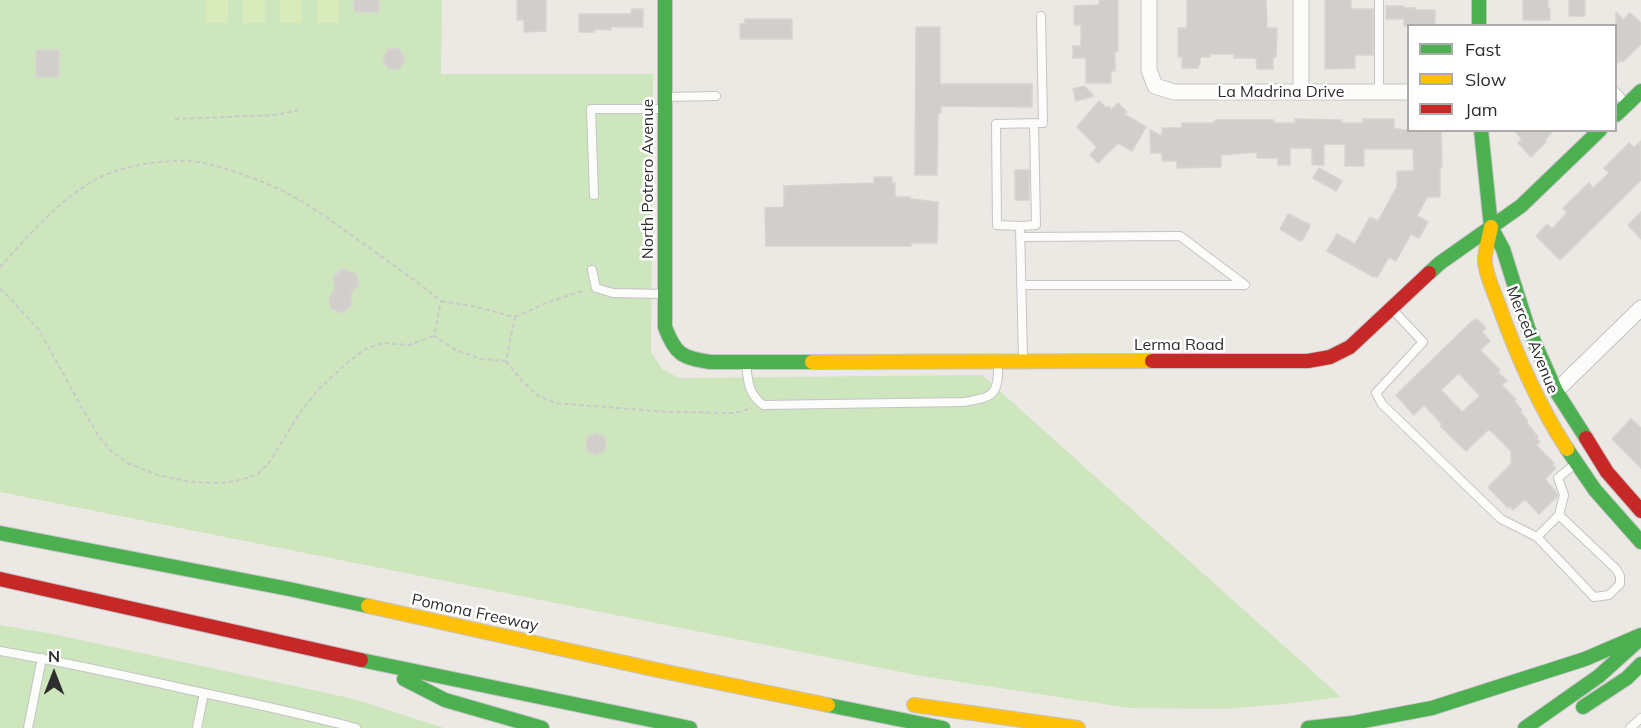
<!DOCTYPE html>
<html>
<head>
<meta charset="utf-8">
<style>
	body { margin:0 }
	#map { position:relative; width:1641px; height:728px; overflow:hidden; background:#ece8e4; font-family:Mulish,sans-serif }
	canvas { display:block }
	.legend { position:absolute; left:1407px; top:24px; width:210px; height:108px; box-sizing:border-box; background:#fff; border:2px solid #ababab; margin:0; padding:8px 10px; list-style:none; font-size:18px; color:#2e2e2e }
	.legend li { display:flex; align-items:center; gap:12px; height:30px }
	.legend b { width:30px; border:2px solid #ababab }
	.north { position:absolute; left:24px; top:644px; width:60px; height:60px; -webkit-text-stroke:4px #fff; paint-order:stroke; rotate:0deg; font-size:16px; font-weight:700; line-height:24px; text-align:center; color:#2e2e2e }
	.north::after { content:''; display:block; margin:auto; width:21px; height:27px; background:#2e2e2e; clip-path:polygon(50% 0,100% 100%,50% 72%,0 100%) }
</style>
</head>
<body>
<div id="map">
<canvas width="1641" height="728"></canvas>
<ul class="legend">
<li><b style="height:8px;background:#4caf50"></b>Fast</li>
<li><b style="height:8px;background:#ffc107"></b>Slow</li>
<li><b style="height:8px;background:#c62828"></b>Jam</li>
</ul>
<div class="north">N</div>
</div>
<script>
const ctx = document.querySelector('canvas').getContext('2d');
ctx.lineJoin = 'round';
function fill(path, color) { ctx.fillStyle = color; ctx.fill(path, 'evenodd'); }
function stroke(path, color, width, dash) { ctx.strokeStyle = color; ctx.lineWidth = width; ctx.lineCap = dash ? 'butt' : 'round'; ctx.setLineDash(dash || []); ctx.stroke(path); }
function label(font, color, halo, rows, align = 'center') {
  ctx.font = font + ' Mulish,sans-serif'; ctx.lineWidth = 5; ctx.setLineDash([]); ctx.textBaseline = 'middle'; ctx.strokeStyle = halo; ctx.fillStyle = color; for (const [text, x, y, turn = 0] of rows) {
    ctx.save(); ctx.translate(x, y); ctx.rotate((+turn || 0) * Math.PI / 180); ctx.textAlign = isNaN(turn) ? turn : align; if (halo) ctx.strokeText(text, 0, 0); ctx.fillText(text, 0, 0); ctx.restore();
  }
}
fill(new Path2D(`
	M0 0H442L441 74H653L651 352 662 369 679 378 982 375 1341 697 1285 704 1224 709 1130 708 921 676 0 492Z
	M0 625 53 634 313 690 354 699 444 728H0Z`), '#cee6be');
fill(new Path2D(`
	M206 0H228V23H206Z
	M243 0H265V23H243Z
	M280 0H302V23H280Z
	M317 0H339V23H317Z`), '#d9eabb');
const building = new Path2D(`
	M354 0H379V12H354Z
	M517 0H546V31L524 32V20H517Z
	M1099 0H1118V51H1115V71H1111V83H1086V58H1073V46H1081V25H1074V6L1097 5 1099 4Z
	M1187 0H1266L1267 28H1277L1276 57H1273V69H1257L1256 58H1234V54H1210V57H1200V65H1198V68H1182V57H1178V28H1187Z
	M1325 0H1351V9H1373V55H1355V68L1325 69Z
	M1523 0H1548V9H1550V20H1523Z
	M1569 0H1585V16H1569Z
	M1386 6H1404V8H1416V10H1435V26H1404V19H1386Z
	M632 9H643V27H611V30L595 29V32H579V14H631Z
	M1616 12 1623 20 1630 13 1641 23V44L1623 62 1621 60 1616 64Z
	M745 19H792V39H740V24H745Z
	M916 27H940V84H1032V107L941 106V113H938L937 175H915Z
	M388 49H399L405 59 399 69H388L383 59Z
	M36 50H59V77H36Z
	M1084 86 1094 96 1076 101 1073 89Z
	M1099 101 1106 108 1108 106 1111 110 1118 103 1127 112 1124 114 1146 127 1132 151 1118 143 1098 163 1090 155 1097 147 1077 127Z
	M1295 119 1342 120V123H1363V119H1394V129H1400V130H1441L1442 167H1440V197H1427L1417 216 1428 222 1419 238 1411 234 1396 261 1389 257 1377 277 1375 276 1374 277 1327 251 1337 234 1355 244 1370 217 1378 221 1397 187V171H1414L1413 149H1364V166H1345V144H1324V165H1312V148H1290V165H1278V158H1257V152L1221 155V167L1177 168V161H1162V153H1151L1150 130 1162 136V128H1182V123H1213L1216 120H1274V123H1295Z
	M1514 130H1554L1545 140 1546 142 1531 157 1518 143 1522 139Z
	M1641 141V180L1560 260 1536 236 1547 224 1552 229 1567 213 1563 208 1589 183 1593 188 1609 173 1604 168 1629 143 1634 148Z
	M1319 168 1342 181 1336 191 1313 178Z
	M1015 170H1029V200H1015Z
	M874 177H892V183H895V197H910V199L938 202 937 243H911V246H766L765 208 784 207V186L874 183Z
	M1641 212V239L1628 225Z
	M1288 214 1309 224 1310 226 1302 241H1300L1280 229Z
	M342 269 356 274 359 285 351 293 352 305 343 313 331 309 329 297 335 290 333 278Z
	M1477 319 1486 328 1482 332 1490 341 1480 350 1500 370 1498 372 1507 381 1502 385 1516 400 1514 401 1522 410 1520 412 1528 421 1526 422 1538 437 1536 438 1540 442 1536 445 1554 463 1552 465 1556 468 1545 479 1556 492 1558 496 1539 514 1525 499 1513 510 1510 506 1508 508 1488 487 1511 464V451L1489 429 1466 451 1440 426 1442 424 1424 405 1414 415 1396 395 1471 322ZM1459 373 1480 396 1462 412 1441 390Z
	M1631 419 1641 428V468L1612 439Z
	M597 433 606 439 605 450 595 455 586 449 587 437Z`);
fill(building, '#d1cecb');
stroke(building, '#d7d4d0', 1.5);
const lane = new Path2D(`
	M1379 0V92
	M1616 92 1626 104
	M666 97 716 96
	M594 195 591 109H663
	M1020 226 1036 225 1034 124
	M1020 237 1180 236 1245 285H1021
	M592 270 596 288 613 293 664 294
	M1393 310 1423 342 1376 393 1382 404 1501 519 1537 537 1594 597 1609 595 1620 584V576L1616 569 1559 515 1537 537
	M1023 360 1020 226 997 225 996 124 1043 123 1041 16
	M746 363C748 382 748 393 763 405L964 402C992 397 999 396 998 364
	M1559 515 1564 495 1558 478 1576 463
	M0 651C62 662 123 675 185 689 242 701 299 713 356 728
	M28 728 42 658
	M197 728 204 693
	M1630 728 1641 718`);
const street = new Path2D(`
	M1149 0V70L1155 86 1174 92H1408
	M1301 0V92
	M1556 391 1641 308`);
const fast = new Path2D(`
	M665 0V327C675 354 682 358 710 362H812
	M1479 0V26
	M1616 115 1641 91
	M1481 130 1491 227 1503 249 1528 328 1556 391 1586 438
	M1429 273 1440 263 1521 206 1600 130
	M1567 449 1595 490 1641 542
	M0 533 289 589 368 606
	M361 660 690 728
	M404 679 445 700 542 728
	M828 705 943 728
	M1583 707 1627 678 1641 664
	M1308 728 1353 723 1432 708 1585 659 1641 635
	M1525 728 1599 676 1639 640`);
const slow = new Path2D(`
	M1491 227C1489 239 1484 252 1485 263 1487 277 1493 290 1498 303 1516 354 1537 403 1567 449
	M812 362 1152 361
	M368 606 657 670 828 705
	M914 705 1078 728`);
const jam = new Path2D(`
	M1152 361H1308L1330 357 1350 347 1429 273
	M1586 438 1607 472 1641 511
	M0 579 361 660`);
stroke(lane, '#c5c4c5', 10);
stroke(street, '#c5c4c5', 17);
stroke(fast, '#c5c4c5', 16);
stroke(slow, '#c5c4c5', 16);
stroke(jam, '#c5c4c5', 16);
stroke(new Path2D(`
	M175 119 275 115 299 110
	M0 267C28 236 57 202 93 181 120 165 168 158 199 162 223 166 263 181 285 192 314 207 341 228 368 247 393 265 418 282 441 301
	M0 289 8 296 39 330 86 415 98 435 110 450 127 463 158 475 190 482 219 483 241 480 258 474 269 463 301 411 319 389 349 361 367 348 384 343 409 345 434 336
	M441 301 477 307 515 317 506 361 481 359 456 350 434 336Z
	M515 317 546 303 585 290
	M506 361 523 382 537 395 555 403 668 412 734 413 752 408`), '#c9c9c8', 2, [4.5, 3]);
stroke(lane, '#fcfcfb', 8);
stroke(street, '#fcfcfb', 15);
stroke(fast, '#4caf50', 14);
stroke(slow, '#ffc107', 14);
stroke(jam, '#c62828', 14);
label('16px', '#2e2e2e', '#fff', [
	["La Madrina Drive",1281,92],
	["North Potrero Avenue",648,179,-90],
	["Merced Avenue",1532,340,68],
	["Lerma Road",1179,345],
	["Pomona Freeway",475,613,12]
]);
</script>
</body>
</html>
